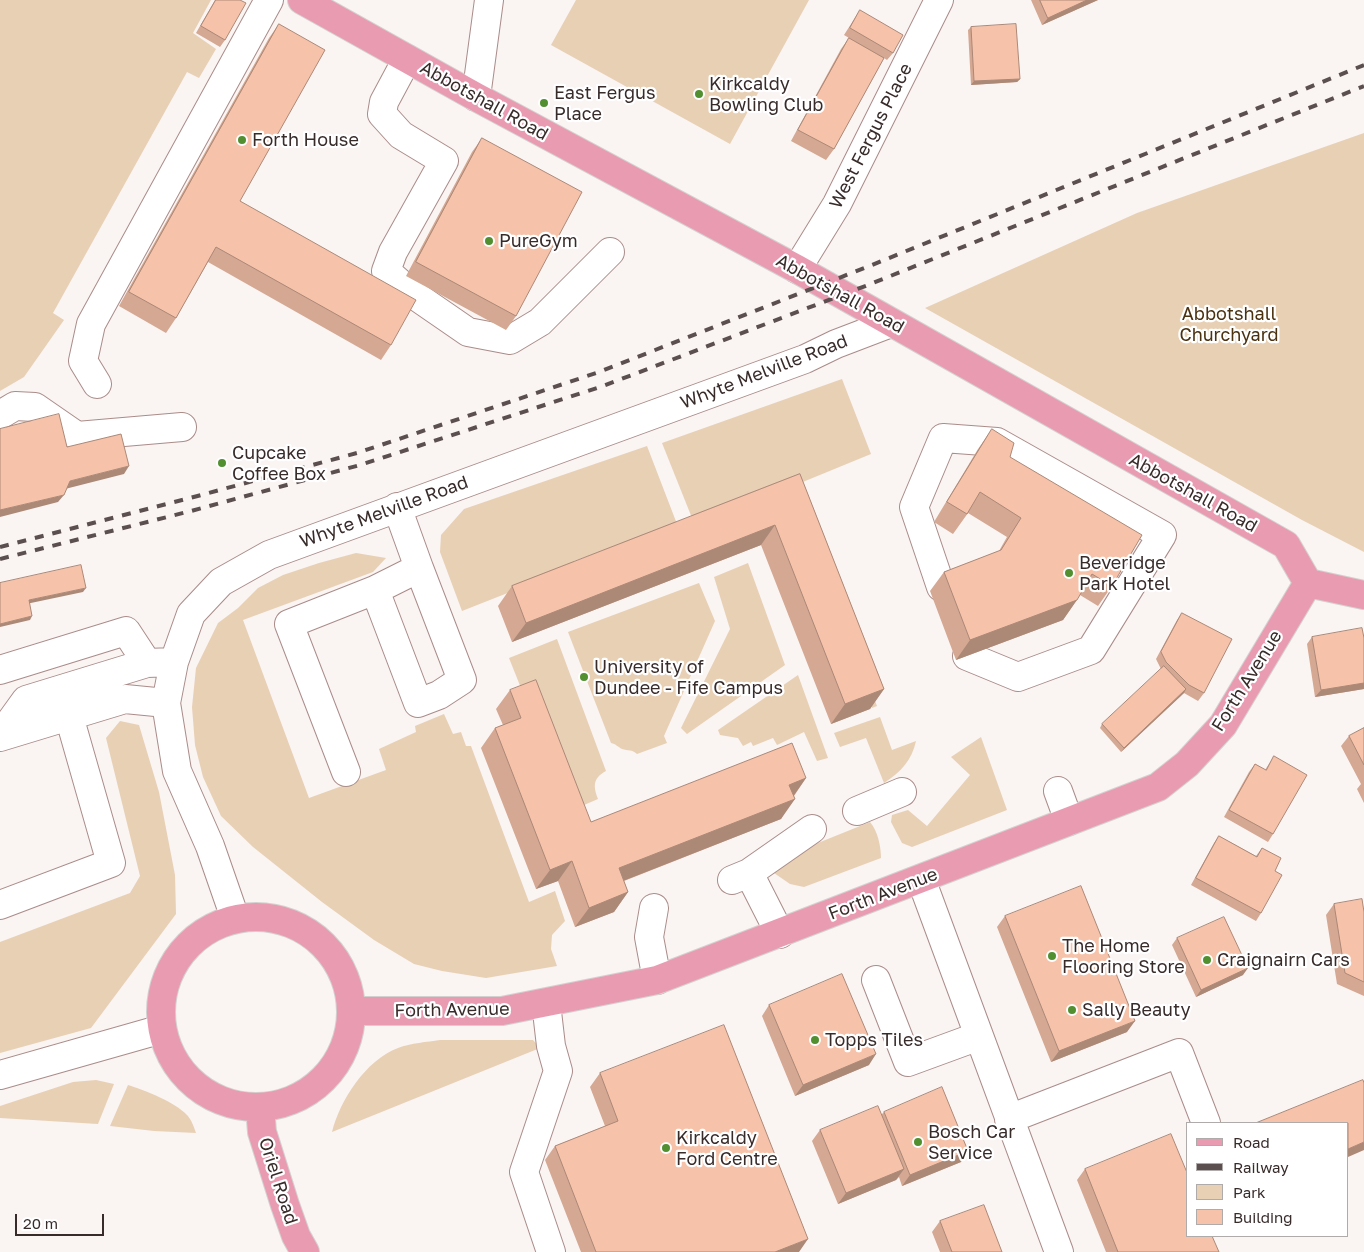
<!DOCTYPE html>
<html>
<head>
<meta charset="utf-8">
<style>
	body { margin:0 }
	#map { position:relative; width:1364px; height:1252px; overflow:hidden; background:#faf4f3; font-family:"Golos Text",sans-serif }
	canvas { display:block }
	.legend { position:absolute; left:1186px; top:1122px; width:162px; height:115px; box-sizing:border-box; background:#fff; border:1px solid #afabaa; margin:0; padding:6px 9px; list-style:none; font-size:15px; color:#382c2b }
	.legend li { display:flex; align-items:center; gap:10px; height:25px }
	.legend b { width:25px; border:1px solid #afabaa }
	.scale { position:absolute; left:15px; top:1214px; width:89px; height:22px; box-sizing:border-box; border:2px solid #382c2b; border-top:0; padding-left:6px; font-size:15px; line-height:18px; white-space:nowrap; color:#382c2b; -webkit-text-stroke:4px #fff; paint-order:stroke }
</style>
</head>
<body>
<div id="map">
<canvas width="1364" height="1252"></canvas>
<ul class="legend">
<li><b style="height:6px;background:#e99bb2"></b>Road</li>
<li><b style="height:6px;background:#5b504f"></b>Railway</li>
<li><b style="height:14px;background:#e8d0b5"></b>Park</li>
<li><b style="height:14px;background:#f6c3aa"></b>Building</li>
</ul>
<div class="scale">20 m</div>
</div>
<script>
const ctx = document.querySelector('canvas').getContext('2d');
ctx.lineJoin = 'round';
function fill(path, color) { ctx.fillStyle = color; ctx.fill(path, 'evenodd'); }
function stroke(path, color, width, dash) { ctx.strokeStyle = color; ctx.lineWidth = width; ctx.lineCap = dash ? 'butt' : 'round'; ctx.setLineDash(dash || []); ctx.stroke(path); }
function label(font, color, halo, rows, align = 'center') {
  ctx.font = font + ' "Golos Text",sans-serif'; ctx.lineWidth = 4.5; ctx.setLineDash([]); ctx.textBaseline = 'middle'; ctx.strokeStyle = halo; ctx.fillStyle = color; for (const [text, x, y, turn = 0] of rows) {
    ctx.save(); ctx.translate(x, y); ctx.rotate((+turn || 0) * Math.PI / 180); ctx.textAlign = isNaN(turn) ? turn : align; if (halo) ctx.strokeText(text, 0, 0); ctx.fillText(text, 0, 0); ctx.restore();
  }
}
fill(new Path2D(`
	M0 0H211L193 33 216 49 199 78 187 72 53 313 64 320 24 377 0 391Z
	M576 0H809L730 144 551 45Z
	M1364 133V552L1302 520 925 308 1137 213Z
	M842 379 871 454 793 486 877 706 872 708 782 488 692 518 662 443Z
	M647 446 677 524 574 561 576 566 462 611 440 552 441 535 464 509Z
	M356 553 386 558 373 572 243 620 309 798 386 770 379 749 416 732 415 726 444 714 453 734 461 732 466 746H471L529 902 555 891 565 921 552 935 551 949 557 966 486 978 442 971 414 964 374 940 322 902 253 847 221 816 203 777 195 745 192 707 196 668 218 623 238 608 258 588 283 575 319 563Z
	M748 563 785 665 687 734 681 728 730 629 714 577Z
	M699 583 715 621 664 736 667 743 637 754C632 749 628 751 622 749 618 747 616 744 611 743L568 632Z
	M557 639 606 771C593 778 593 786 598 799L570 811 509 658Z
	M798 675 828 758 817 761 804 732 777 745 773 738 753 746 751 742 743 746 738 738 720 735 718 730Z
	M880 717 892 750 916 741C912 760 901 772 884 783L866 738 840 747 834 733Z
	M120 721 139 725 159 792 175 875 176 914 91 1028 0 1053V942L130 893 140 876 106 738Z
	M981 737 1007 810 912 847 902 843 891 822 892 815 908 810 927 826 970 775 951 757Z
	M870 822C878 831 881 847 881 858L804 887 790 884 774 873 808 847Z
	M440 1040H533L540 1048 332 1132C340 1100 366 1060 398 1048 411 1043 427 1042 440 1040Z
	M96 1080 114 1084 98 1124 0 1118V1106L73 1082Z
	M128 1085C144 1090 175 1102 187 1115 191 1119 194 1127 196 1133L154 1131 110 1126Z`), '#e8d0b5');
const minor = new Path2D(`
	M407 59 384 102 382 114 401 135 444 161 393 252 386 271 410 292 468 332 510 340 540 322 610 252
	M476 97 489 0
	M797 269 837 204 939 0
	M97 384 83 361 91 324 269 0
	M0 415 15 406 35 407 77 436 182 427
	M941 587 914 507 943 438 997 442 1162 535 1091 650 1018 677 967 656
	M375 590 418 703 439 695 462 680 419 568
	M0 670 126 631 147 663
	M0 736 26 700 147 663 174 662
	M0 737 125 699 166 703
	M346 772 289 624 375 590 419 568 397 507
	M1058 791 1069 821
	M857 811 902 792
	M749 873 812 829
	M921 879 1059 1252
	M732 880 749 873 780 934
	M0 905 111 863 69 716
	M654 908 649 937 657 980
	M235 918 210 846 177 771 166 703 174 662 191 614 221 582 269 555 805 359 836 344 891 323
	M876 980 908 1062 979 1036
	M546 1003 551 1046 558 1071 524 1172 551 1252
	M0 1075 162 1029
	M1009 1119 1179 1053 1206 1123`);
const major = new Path2D(`
	M302 0 476 97 797 269 1286 545 1308 583 1364 595
	M161 1012a95 95 0 1 1 190 0a95 95 0 1 1-190 0Z
	M351 1011H502L657 980 1158 787 1187 764 1223 725 1308 583
	M260 1107 262 1132 285 1205 296 1236 305 1252`);
stroke(minor, '#aa8c89', 30);
stroke(major, '#d3d1d0', 30);
stroke(minor, '#fff', 28);
stroke(major, '#e99bb2', 28);
stroke(new Path2D(`
	M0 547 190 498 357 453 599 372 867 267 1364 65
	M0 559 191 511 360 465 603 386 868 285 1364 86`), '#5b504f', 4, [9, 9]);
fill(new Path2D(`
	M215 0H240L225 40 220 47 196 33Z
	M1031 0H1098L1042 25Z
	M860 10 893 53 887 60 884 58 834 149 826 160 791 141 841 49 849 38 861 45 844 35Z
	M279 24 240 201 391 345 381 360 208 262 176 318 166 333 119 306 269 38Z
	M971 27 1020 79 1017 82 971 85 968 30Z
	M482 138 516 316 506 330 406 276 472 152Z
	M992 429 1010 457 1112 586 1098 606 1080 595 1063 620 956 660 930 591 944 572 999 551 1007 537 968 513 953 534 934 522 978 449Z
	M800 474 884 689 870 709 831 724 761 545 512 642 498 606 512 586Z
	M1182 613 1204 693 1198 701 1184 693 1121 752 1100 728 1102 724 1161 669 1156 659 1177 620Z
	M1312 637 1364 638V689L1315 697 1307 644Z
	M510 690 591 822 806 778 794 796 781 819 624 881 628 892 614 912 575 927 558 881 536 889 481 748 495 728 503 725 496 709Z
	M1364 728V803L1357 789 1361 784 1341 746 1349 736Z
	M1274 756 1273 834 1268 842 1224 817 1249 772 1255 764 1265 770Z
	M1219 836 1256 856 1262 848 1275 871 1261 913 1256 921 1191 885 1214 843Z
	M1334 904 1364 912V996L1337 984 1326 915Z
	M1005 916 1127 1032 1051 1062 997 927Z
	M1177 938 1243 975 1196 997 1172 945Z
	M769 1005 869 1065 795 1096 762 1016Z
	M600 1073 799 1252H581L545 1160 555 1146 605 1126 590 1087Z
	M884 1112 961 1162 902 1186 899 1177 896 1180 838 1204 812 1141 820 1130 881 1115Z
	M1085 1169 1219 1252H1106L1077 1180Z
	M940 1221 1002 1252H940L932 1232Z`), '#d4a892');
fill(new Path2D(`
	M1087 0H1098L1042 25 1048 18Z
	M1020 79 1017 82 971 85 974 81Z
	M129 466 124 474 65 489 70 481Z
	M64 495 58 502 0 517V510Z
	M775 525 761 545 512 642 526 623Z
	M86 588 83 592 26 604 29 600Z
	M1077 600 1063 620 956 660 970 640Z
	M32 616 30 620 0 627V624Z
	M1364 683V689L1315 697 1321 690Z
	M884 689 870 709 831 724 845 704Z
	M1186 689 1184 693 1121 752 1124 748Z
	M806 778 792 798 789 785Z
	M795 799 781 819 605 888 619 868Z
	M572 861 558 881 536 889 550 870Z
	M628 892 614 912 575 927 589 908Z
	M1248 968 1243 975 1196 997 1201 990Z
	M1135 1021 1127 1032 1051 1062 1059 1051Z
	M876 1054 869 1065 795 1096 803 1085Z
	M1364 1142V1150L1348 1157V1149Z
	M968 1151 961 1162 902 1186 910 1175Z
	M904 1169 896 1180 838 1204 846 1193Z
	M808 1239 799 1252H775Z`), '#ac8877');
const building = new Path2D(`
	M216 0H240L246 3 225 40 201 26Z
	M1040 0H1087L1048 18Z
	M860 10 903 35 893 53 850 28Z
	M279 24 325 50 240 201 416 300 391 345 216 247 176 318 129 292Z
	M1016 24 1020 79 974 81 971 27Z
	M849 38 884 58 834 149 798 130Z
	M482 138 582 192 516 316 416 262Z
	M59 414 67 447 121 434 129 466 70 481 64 495 0 510V429Z
	M992 429 1014 443 1010 457 1142 535 1112 586 1092 574 1077 600 970 640 944 572 1001 550 1021 518 980 492 967 514 947 502Z
	M800 474 884 689 845 704 775 525 526 623 512 586Z
	M81 565 86 588 29 600 32 616 0 624V583Z
	M1182 613 1232 639 1204 693 1189 685 1166 662 1161 652Z
	M1362 628 1364 638V683L1321 690 1312 637Z
	M1164 666 1186 689 1124 748 1102 724Z
	M536 680 591 822 792 743 806 778 789 785 795 799 619 868 628 892 589 908 572 861 550 870 495 728 521 718 510 690Z
	M1364 728V765L1349 736Z
	M1274 756 1307 775 1273 834 1229 810 1255 764 1266 770Z
	M1219 836 1257 857 1262 848 1281 858 1275 871 1282 875 1261 913 1196 878Z
	M1081 886 1135 1021 1059 1051 1005 916Z
	M1362 899 1364 912V982L1345 973 1334 904Z
	M1224 917 1248 968 1201 990 1177 938Z
	M842 974 876 1054 803 1085 769 1005Z
	M724 1025 808 1239 775 1252H596L555 1146 618 1121 600 1073Z
	M1363 1080 1364 1083V1142L1348 1149V1123H1256Z
	M942 1087 968 1151 910 1175 884 1112Z
	M878 1106 904 1169 846 1193 820 1130Z
	M1171 1134 1188 1175V1236H1212L1219 1252H1118L1085 1169Z
	M984 1205 1002 1252H952L940 1221Z`);
fill(building, '#f6c3aa');
stroke(building, '#ac8877', 1);
for (const [x, y, r, color] of [
	[699,94,5,"#518f30"],
	[544,103,5,"#518f30"],
	[242,140,5,"#518f30"],
	[489,241,5,"#518f30"],
	[222,463,5,"#518f30"],
	[1069,573,5,"#518f30"],
	[584,677,5,"#518f30"],
	[1052,956,5,"#518f30"],
	[1207,960,5,"#518f30"],
	[1072,1010,5,"#518f30"],
	[815,1040,5,"#518f30"],
	[918,1142,5,"#518f30"],
	[666,1148,5,"#518f30"]
]) { const dot = new Path2D(); dot.arc(x, y, r, 0, 2 * Math.PI); ctx.fillStyle = color; ctx.fill(dot); stroke(dot, '#fff', 2); }
label('18px', '#382c2b', '#fff', [
	["Kirkcaldy",709,84],
	["Bowling Club",709,105],
	["East Fergus",554,93],
	["Place",554,114],
	["Forth House",252,140],
	["PureGym",499,241],
	["Cupcake",232,453],
	["Coffee Box",232,474],
	["Beveridge",1079,563],
	["Park Hotel",1079,584],
	["University of",594,667],
	["Dundee - Fife Campus",594,688],
	["The Home",1062,946],
	["Flooring Store",1062,967],
	["Craignairn Cars",1217,960],
	["Sally Beauty",1082,1010],
	["Topps Tiles",825,1040],
	["Bosch Car",928,1132],
	["Service",928,1153],
	["Kirkcaldy",676,1138],
	["Ford Centre",676,1159]
], 'left');
label('18px', '#382c2b', '#fff', [
	["Abbotshall Road",484,101,29],
	["West Fergus Place",871,136,-63],
	["Abbotshall Road",840,294,29],
	["Whyte Melville Road",764,372,-21],
	["Abbotshall Road",1193,493,29],
	["Whyte Melville Road",384,512,-20],
	["Forth Avenue",1247,681,-58],
	["Forth Avenue",883,894,-21],
	["Forth Avenue",452,1010,-1],
	["Oriel Road",278,1181,72]
]);
label('18px', '#4a3110', '#fff', [
	["Abbotshall",1229,314],
	["Churchyard",1229,335]
]);
</script>
</body>
</html>
